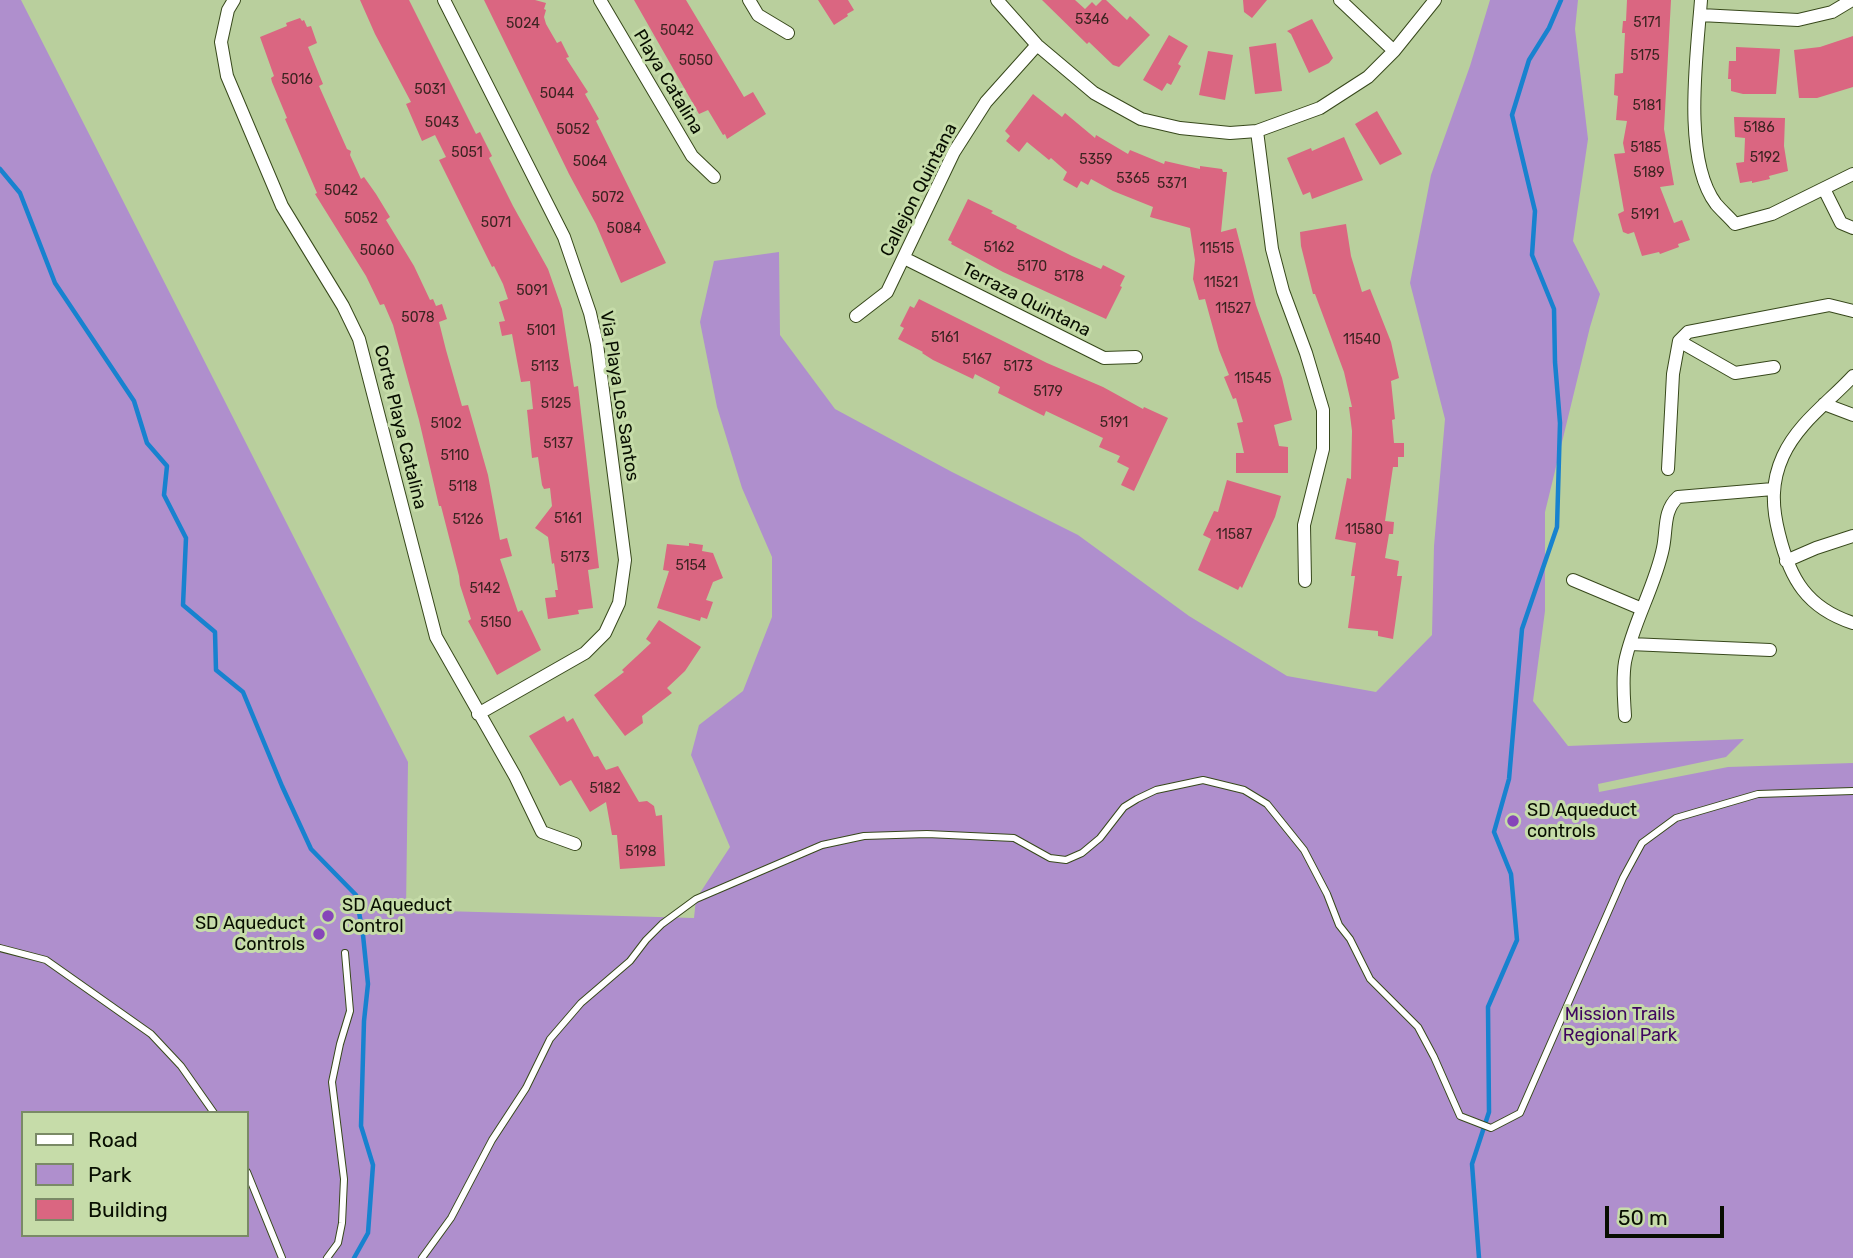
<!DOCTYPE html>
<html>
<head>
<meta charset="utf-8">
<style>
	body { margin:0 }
	#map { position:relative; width:1853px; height:1258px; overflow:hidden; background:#b9cf9d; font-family:Rubik,sans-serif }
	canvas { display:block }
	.legend { position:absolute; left:21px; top:1111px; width:228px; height:126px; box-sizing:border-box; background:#c6dca9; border:2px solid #7a8a66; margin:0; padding:9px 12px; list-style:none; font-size:21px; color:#080e01 }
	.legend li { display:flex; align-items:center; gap:14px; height:35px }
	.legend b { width:35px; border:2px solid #7a8a66 }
	.scale { position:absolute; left:1605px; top:1206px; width:119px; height:32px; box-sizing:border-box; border:4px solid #080e01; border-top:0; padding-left:9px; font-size:21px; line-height:24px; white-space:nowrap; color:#080e01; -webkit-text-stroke:5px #c6dca9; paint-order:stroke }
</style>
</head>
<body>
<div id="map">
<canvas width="1853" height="1258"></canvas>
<ul class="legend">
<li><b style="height:9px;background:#fff"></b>Road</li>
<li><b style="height:19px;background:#af8fcd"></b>Park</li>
<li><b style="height:19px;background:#da6681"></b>Building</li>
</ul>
<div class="scale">50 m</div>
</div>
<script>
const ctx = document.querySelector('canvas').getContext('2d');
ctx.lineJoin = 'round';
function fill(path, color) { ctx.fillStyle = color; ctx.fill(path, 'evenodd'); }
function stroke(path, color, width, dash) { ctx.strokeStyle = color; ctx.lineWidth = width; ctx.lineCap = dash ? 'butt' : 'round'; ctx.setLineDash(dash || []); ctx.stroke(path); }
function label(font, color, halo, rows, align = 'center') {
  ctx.font = font + ' Rubik,sans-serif'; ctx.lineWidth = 6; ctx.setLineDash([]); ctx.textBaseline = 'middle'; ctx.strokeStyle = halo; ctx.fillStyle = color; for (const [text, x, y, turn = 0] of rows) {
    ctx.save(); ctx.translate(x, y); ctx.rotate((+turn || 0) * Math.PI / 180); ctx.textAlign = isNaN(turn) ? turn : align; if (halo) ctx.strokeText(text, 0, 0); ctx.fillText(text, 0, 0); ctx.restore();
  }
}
fill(new Path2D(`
	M0 0H21L408 762 406 910 694 918 696 899 730 847 691 755 699 725 743 691 772 617V557L742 488 717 407 700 322 714 261 779 252 780 335 835 409 952 472 1078 535 1189 616 1287 676 1376 692 1432 635 1434 546 1445 419 1410 283 1431 175 1470 66 1490 0H1578L1575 29 1588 139 1573 241 1600 294 1590 327 1545 512V611L1533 701 1568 746 1744 739 1726 757 1598 784 1599 792 1728 767 1853 763V1258H0ZM23 1113H247V1235H23Z`), '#af8fcd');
stroke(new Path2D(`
	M0 169 20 193 55 283 134 401 147 443 167 466 164 495 186 538 183 605 215 632 216 670 243 692 282 786 311 849 356 895 363 935 368 984 364 1021 361 1126 373 1165 368 1233 354 1258
	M1479 1258 1472 1164 1489 1112 1488 1007 1517 940 1511 874 1494 832 1509 779 1522 629 1557 527 1560 423 1555 362 1554 309 1532 255 1535 211 1512 115 1529 60 1549 28 1561 0`), '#1882cf', 4.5);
fill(new Path2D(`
	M360 0H409L476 134 480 132 492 156 489 158 513 206 548 269 562 309 574 387 578 386 599 568 588 570 593 608 578 610 579 614 548 619 545 598 556 597 555 590H558L554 563 552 564 548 537 535 528 552 506 550 488 544 489 542 485 538 457 532 458 527 410 533 409 530 381 521 382 512 334 502 336 499 322 505 321 499 302 508 299 503 284 494 266 492 267 439 160 446 157 435 135 422 141 406 104 411 102 375 34Z
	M484 0H535L546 3 544 9 546 10 544 17 546 24 557 43 561 41 569 57 566 58 588 92 585 94 599 119 596 121 666 263 621 283 596 224 569 174Z
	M634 0H686L744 97 753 92 766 114 727 139 725 134 723 135 708 110 699 114Z
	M818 0H848L854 10 847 14 848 16 834 25Z
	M1042 0H1075L1085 9 1092 2 1096 6 1102 0H1106L1127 20 1130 16 1150 35 1119 67 1113 65 1089 42 1087 44Z
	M1243 0H1267L1252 18 1244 12Z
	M1627 0H1671L1664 129 1674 185 1660 187 1674 223 1682 220 1690 240 1678 244 1679 247 1660 254 1659 252 1642 256 1634 232 1628 234 1623 232 1618 214 1624 211 1614 154 1625 153 1623 143 1627 121 1616 120 1618 96 1614 95 1615 74 1623 73 1625 33H1622L1623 21H1626Z
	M300 18 302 21 304 20 307 27 311 26 317 43 308 47 323 84 319 86 347 149 351 151 350 155 361 179 364 177 376 194 390 217 386 220 414 266 430 300 433 299 436 306 442 304 447 319 439 322 446 350 462 406 468 405 488 475 500 540 507 538 512 556 500 559 518 612 522 610 541 650 497 675 468 621 471 619 460 585 459 576 441 506H439L419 420 393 325 384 304 380 305 366 276 315 194 317 193 285 119 287 118 272 82 271 78 274 76 260 37 287 26 286 23Z
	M1312 19 1333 58 1329 63 1309 73 1291 34 1287 31Z
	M1169 35 1188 46 1178 64 1181 66 1171 85 1167 83 1162 91 1143 80Z
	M1853 36V87L1817 98H1799L1794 50 1820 47Z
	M1276 43 1282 91 1255 94 1249 47Z
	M1736 47 1780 49 1776 94H1743L1731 91V79H1728L1729 61H1736Z
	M1208 51 1233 55 1225 100 1199 95Z
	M1033 94 1062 117 1065 113 1095 138 1096 135 1128 154 1130 150 1164 164 1165 161 1200 169V166L1222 169 1223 172H1227L1221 232 1236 228 1256 305 1282 378 1292 420 1274 425 1279 446 1288 447V473H1236V453H1244L1237 423 1243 422 1236 398 1233 399 1224 377 1229 375 1219 350 1205 299 1199 300 1193 279 1195 260 1190 228 1150 217 1153 207 1113 191 1091 179 1088 185 1081 181 1077 188 1063 180 1067 172 1051 158 1049 160 1027 142 1019 152 1006 141 1010 136 1005 131Z
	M1377 111 1402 154 1380 165 1355 124Z
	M1734 117 1785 118 1784 146 1788 171 1769 176 1770 179 1752 183V181L1740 183 1736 163 1744 162 1745 138 1735 137Z
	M1344 137 1363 180 1312 199 1310 192 1303 195 1287 158 1311 148 1312 151Z
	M968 199 993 211 991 213 1017 226 1016 228 1072 256 1101 269 1103 265 1125 276 1120 286 1122 287 1106 319 1003 272 951 244 952 242 948 240Z
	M1346 224 1351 256 1362 292 1370 289 1391 342 1399 378 1391 381 1395 419 1392 420 1394 443H1404V457H1398V467H1393L1385 521 1394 522 1393 534H1389L1385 558 1399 561 1397 576H1402L1393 639 1378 636V631L1348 628 1355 576H1351L1356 543 1335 539 1347 478 1351 479 1352 431 1349 407H1352L1344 372 1315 294H1313L1301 246 1300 232Z
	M919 299 1047 363 1103 387 1143 409 1144 407 1168 418 1134 491 1121 485 1129 468 1117 462 1120 456 1099 447 1103 438 1046 411 1044 416 998 393 1000 387 975 374 973 379 933 360 922 353 923 352 898 339 904 328 900 326 910 306 914 308Z
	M1227 480 1281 496 1275 517 1242 588 1240 586 1238 590 1198 570 1211 539 1203 535 1214 511 1218 512Z
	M689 543 703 545 702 551 713 553 723 578 713 582 706 600 713 602 707 619 701 617 700 621 657 608 669 571 663 570 667 544 689 546Z
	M659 620 701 647 685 671 667 688 672 693 642 716 643 723 625 736 594 695 624 672 622 670 651 643 646 639Z
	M564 716 567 722 573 718 594 757 598 756 606 770 618 766 639 802 647 801 654 806 656 816 662 815 665 866 620 869 617 835H612L606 802 590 812 571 780 560 786 529 736Z`), '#da6681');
const service = new Path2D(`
	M0 948 46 960 151 1034 181 1066 214 1113
	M247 1172 282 1258
	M327 1258 338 1243 342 1223 344 1179 332 1082 340 1044 350 1011 345 953
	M422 1258 451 1218 492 1140 526 1088 550 1039 581 1003 630 961 646 940 662 924 696 899 822 845 864 836 927 834 1014 838 1050 858 1066 860 1082 853 1100 838 1124 807 1137 799 1156 790 1203 780 1244 790 1267 804 1304 850 1327 894 1339 925 1350 939 1370 979 1418 1027 1434 1057 1460 1116 1491 1128 1520 1113 1623 878 1642 843 1676 818 1758 794 1853 791`);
const minor = new Path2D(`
	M234 0 228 10 221 42 227 76 282 206 343 306 359 339 436 637 515 776 542 832 575 844
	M444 0 564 237 590 313 597 344 625 560 619 603 605 633 585 653 478 714
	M600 0 692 156 714 177
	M749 0 758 15 788 33
	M997 0 1037 45 1094 93 1141 119 1180 128 1230 133 1257 131 1320 108 1368 77 1394 51 1435 0
	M1340 0 1394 51
	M1701 0C1697 54 1682 159 1716 204 1722 211 1729 217 1735 224L1772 214 1853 174
	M1700 15 1798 20 1832 12 1852 0
	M1257 131 1272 249 1283 291 1306 353 1323 410V449L1304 525 1305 581
	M1824 189 1841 223 1853 228
	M904 258 1104 358 1136 357
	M856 316 887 292 954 152 986 102 1037 45
	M1679 341 1735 373 1774 367
	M1853 376C1829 402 1798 423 1783 456 1771 482 1772 507 1779 534 1790 579 1807 608 1853 623
	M1824 404 1853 415
	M1668 469 1673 374 1679 341 1688 332 1829 305 1853 311
	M1786 561 1816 548 1853 536
	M1573 580 1642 609
	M1630 644 1770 650
	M1625 716C1624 698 1622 680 1625 662 1633 622 1655 587 1663 548 1667 529 1663 511 1678 497L1773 489`);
stroke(service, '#37481b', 8);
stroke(minor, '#37481b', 14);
stroke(service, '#fff', 6);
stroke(minor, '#fff', 12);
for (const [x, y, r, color] of [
	[1513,821,7,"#8645b9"],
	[328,916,7,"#8645b9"],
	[319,934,7,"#8645b9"]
]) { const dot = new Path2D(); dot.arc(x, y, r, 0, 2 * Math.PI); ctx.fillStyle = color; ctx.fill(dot); stroke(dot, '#c6dca9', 2.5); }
label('14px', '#3c2421', null, [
	["5346",1092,20],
	["5171",1647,23],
	["5024",523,24],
	["5042",677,31],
	["5175",1645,56],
	["5050",696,61],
	["5016",297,80],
	["5031",430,90],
	["5044",557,94],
	["5181",1647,106],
	["5043",442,123],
	["5186",1759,128],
	["5052",573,130],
	["5185",1646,148],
	["5051",467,153],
	["5192",1765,158],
	["5359",1096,160],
	["5064",590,162],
	["5189",1649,173],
	["5365",1133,179],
	["5371",1172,184],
	["5042",341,191],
	["5072",608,198],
	["5191",1645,215],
	["5052",361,219],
	["5071",496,223],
	["5084",624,229],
	["5162",999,248],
	["11515",1217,249],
	["5060",377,251],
	["5170",1032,267],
	["5178",1069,277],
	["11521",1221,283],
	["5091",532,291],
	["11527",1233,309],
	["5078",418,318],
	["5101",541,331],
	["5161",945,338],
	["11540",1362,340],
	["5167",977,360],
	["5113",545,367],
	["5173",1018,367],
	["11545",1253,379],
	["5179",1048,392],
	["5125",556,404],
	["5191",1114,423],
	["5102",446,424],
	["5137",558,444],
	["5110",455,456],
	["5118",463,487],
	["5161",568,519],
	["5126",468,520],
	["11580",1364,530],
	["11587",1234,535],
	["5173",575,558],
	["5154",691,566],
	["5142",485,589],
	["5150",496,623],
	["5182",605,789],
	["5198",641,852]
]);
label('18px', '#080e01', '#c6dca9', [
	["Playa Catalina",668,82,59],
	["Callejon Quintana",919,190,-63],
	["Terraza Quintana",1026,300,27],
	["Via Playa Los Santos",619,396,81],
	["Corte Playa Catalina",400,427,76]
]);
label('18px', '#080e01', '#c6dca9', [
	["SD Aqueduct",1527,811],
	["controls",1527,832],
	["SD Aqueduct",342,906],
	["Control",342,927],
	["SD Aqueduct",305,924,"right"],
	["Controls",305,945,"right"]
], 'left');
label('18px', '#3f0560', '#c6dca9', [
	["Mission Trails",1620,1015],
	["Regional Park",1620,1036]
]);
</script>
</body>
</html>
